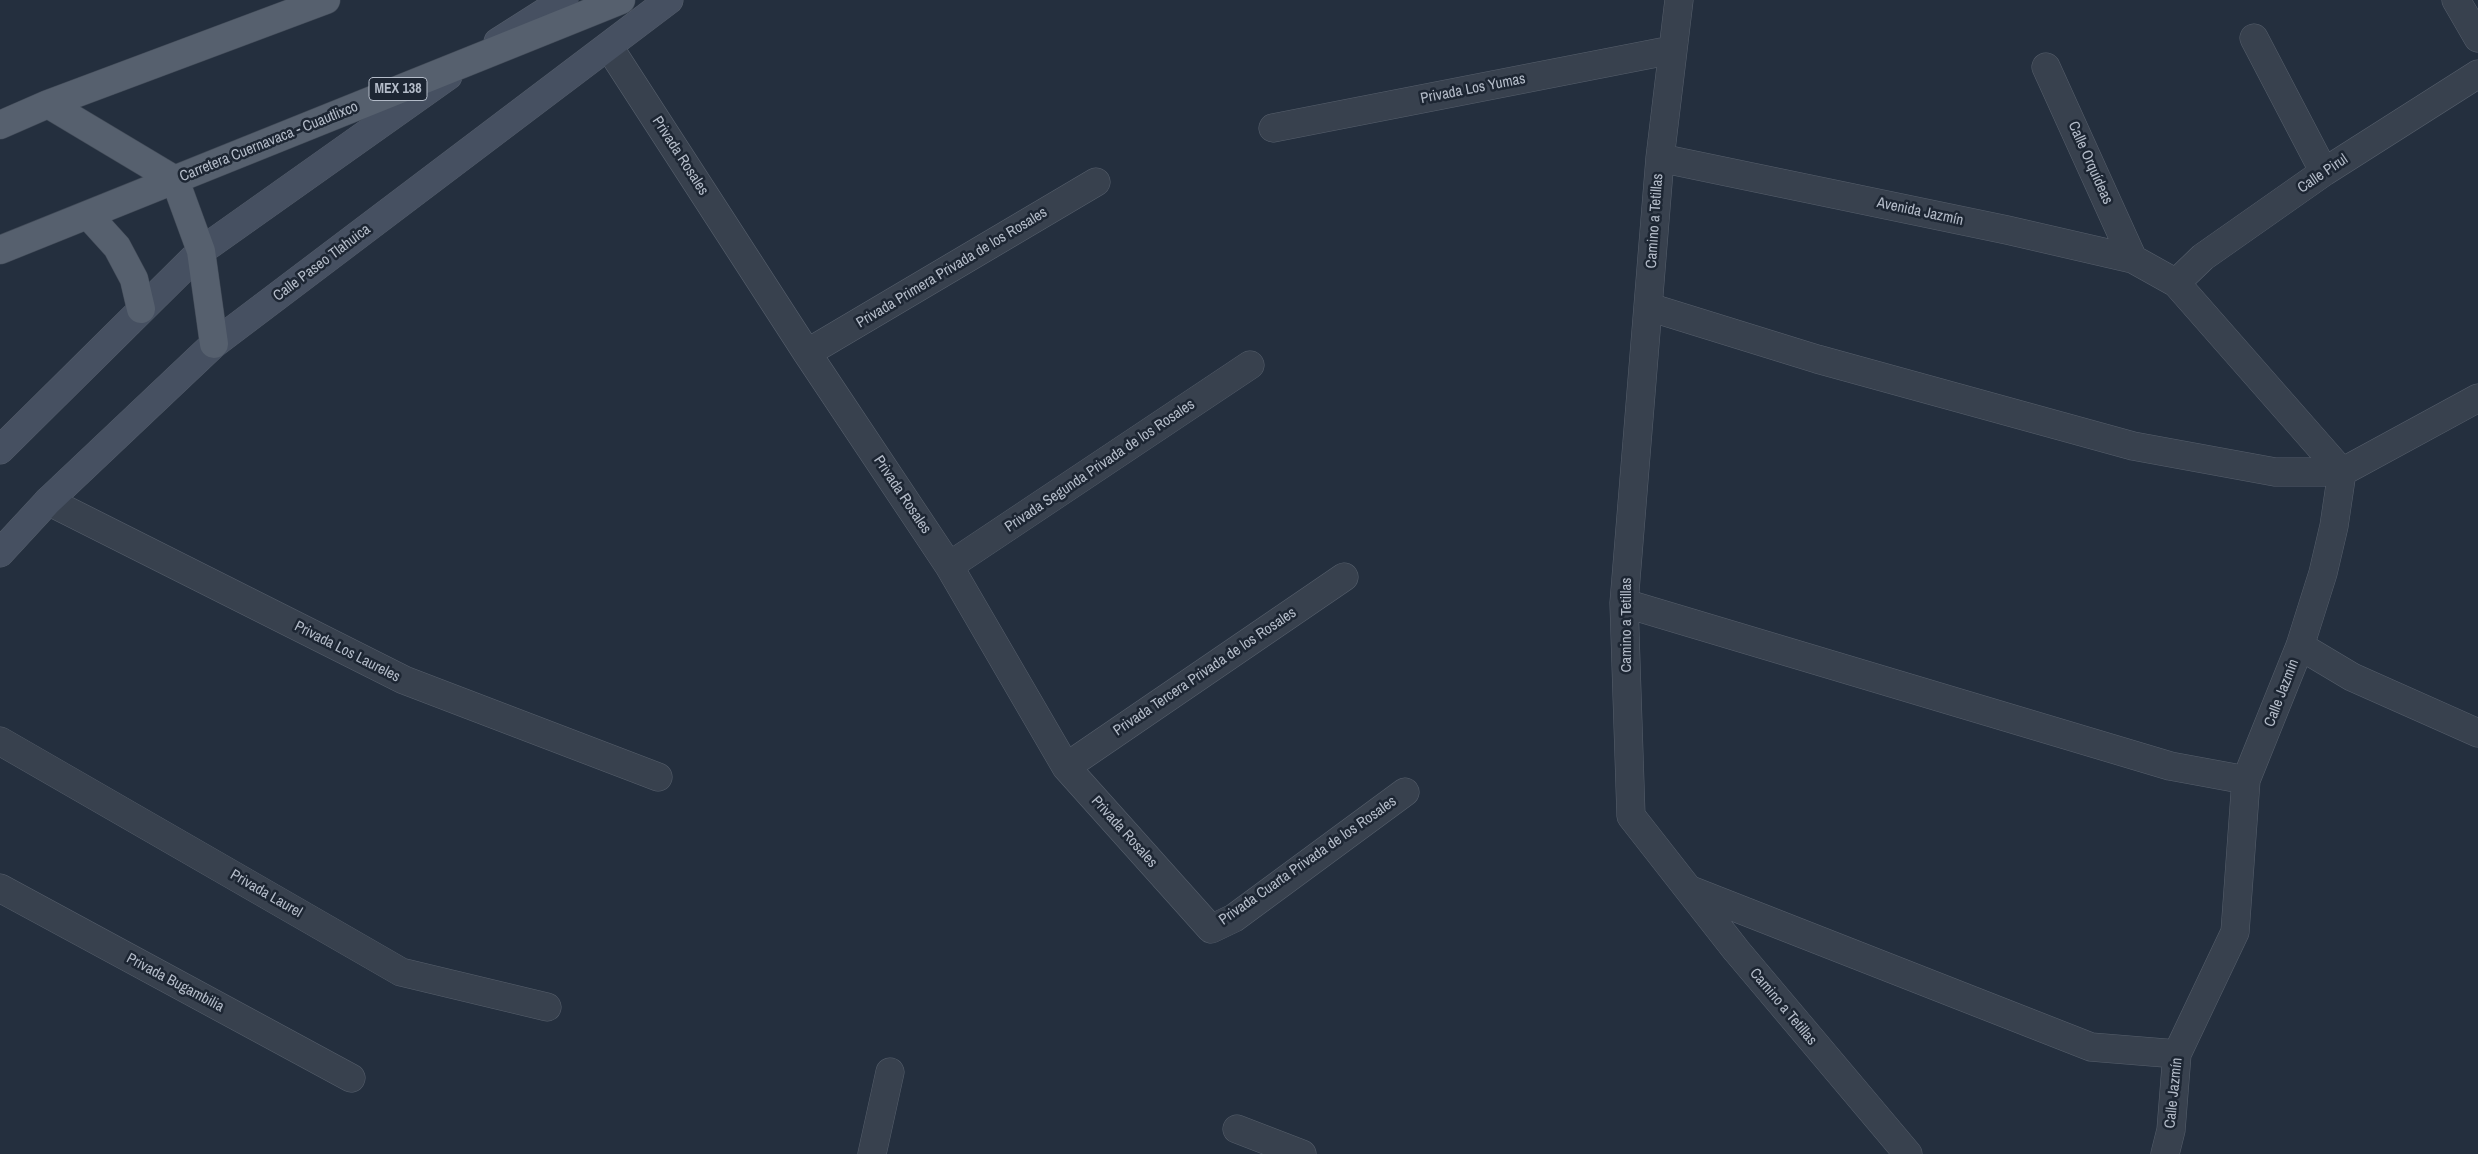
<!DOCTYPE html>
<html>
<head>
<meta charset="utf-8">
<style>
	body { margin:0 }
	canvas { display:block; background:#242f3e }
</style>
</head>
<body>
<canvas width="2478" height="1154"></canvas>
<script>
const ctx = document.querySelector('canvas').getContext('2d');
ctx.lineJoin = 'round';
function stroke(path, color, width, dash) { ctx.strokeStyle = color; ctx.lineWidth = width; ctx.lineCap = dash ? 'butt' : 'round'; ctx.setLineDash(dash || []); ctx.stroke(path); }
function label(font, color, halo, rows, align = 'center') {
  ctx.font = font + ' "Archivo Narrow",sans-serif'; ctx.lineWidth = 5; ctx.setLineDash([]); ctx.textBaseline = 'middle'; ctx.strokeStyle = halo; ctx.fillStyle = color; for (const [text, x, y, turn = 0] of rows) {
    ctx.save(); ctx.translate(x, y); ctx.rotate((+turn || 0) * Math.PI / 180); ctx.textAlign = isNaN(turn) ? turn : align; if (halo) ctx.strokeText(text, 0, 0); ctx.fillText(text, 0, 0); ctx.restore();
  }
}
const minor = new Path2D(`
	M1679 0 1660 158 1624 603 1631 816 1736 950 1908 1154
	M2456 0 2478 38
	M2254 38 2324 172
	M609 47 807 353 949 566 1066 767 1211 929 1234 918 1405 792
	M2046 67 2133 259
	M1273 128 1672 50
	M1660 158 2007 230 2133 259 2176 283 2342 472 2334 526 2323 573 2300 646 2246 780 2235 932 2177 1054 2171 1130 2165 1154
	M2176 283 2203 257 2324 172 2478 74
	M1649 307 1817 359 2133 446 2275 472H2342L2478 398
	M807 353 1096 182
	M48 501 404 680 658 777
	M949 566 1250 365
	M1624 603 2170 766 2246 780
	M2300 646 2352 677 2478 733
	M0 741 401 972 547 1007
	M1066 767 1344 577
	M0 888 351 1078
	M1688 889 2091 1047 2177 1054
	M1237 1129 1302 1154
	M872 1154 890 1072`);
const secondary = new Path2D(`
	M498 42 564 0
	M0 450 201 251 448 76
	M0 553 48 501 214 344 669 0`);
const primary = new Path2D(`
	M48 104 175 180 201 251 214 344
	M0 125 48 104 326 0
	M88 215 117 247 134 279 141 309
	M0 250 621 0`);
stroke(minor, '#565f6c', 29);
stroke(secondary, '#565f6c', 29);
stroke(primary, '#414a57', 29);
stroke(minor, '#38414e', 28);
stroke(secondary, '#465061', 28);
stroke(primary, '#56606e', 28);
for (const [x, y, w] of [
	[398,89,58]
]) { const box = new Path2D(); box.roundRect(x - w / 2, y - 11.5, w, 23, 4); ctx.fillStyle = '#1d2633'; ctx.fill(box); stroke(box, '#b4bcc9', 1); }
label('bold 14px', '#b4bcc9', null, [
	["MEX 138",398,89]
]);
label('15px', '#b4bcc9', '#1d2633', [
	["Privada Los Yumas",1473,89,-11],
	["Carretera Cuernavaca - Cuautlixco",269,142,-22],
	["Privada Rosales",680,156,57],
	["Calle Orquídeas",2090,163,66],
	["Calle Pirul",2323,174,-34],
	["Avenida Jazmín",1920,212,12],
	["Camino a Tetillas",1655,221,-86],
	["Calle Paseo Tlahuica",322,263,-37],
	["Privada Primera Privada de los Rosales",952,268,-31],
	["Privada Segunda Privada de los Rosales",1100,466,-34],
	["Privada Rosales",902,495,56],
	["Camino a Tetillas",1627,625,-90],
	["Privada Los Laureles",347,652,27],
	["Privada Tercera Privada de los Rosales",1205,672,-34],
	["Calle Jazmín",2282,693,-69],
	["Privada Rosales",1124,832,48],
	["Privada Cuarta Privada de los Rosales",1308,861,-35],
	["Privada Laurel",266,894,30],
	["Privada Bugambilia",175,983,28],
	["Camino a Tetillas",1783,1007,50],
	["Calle Jazmín",2174,1093,-84]
]);
</script>
</body>
</html>
